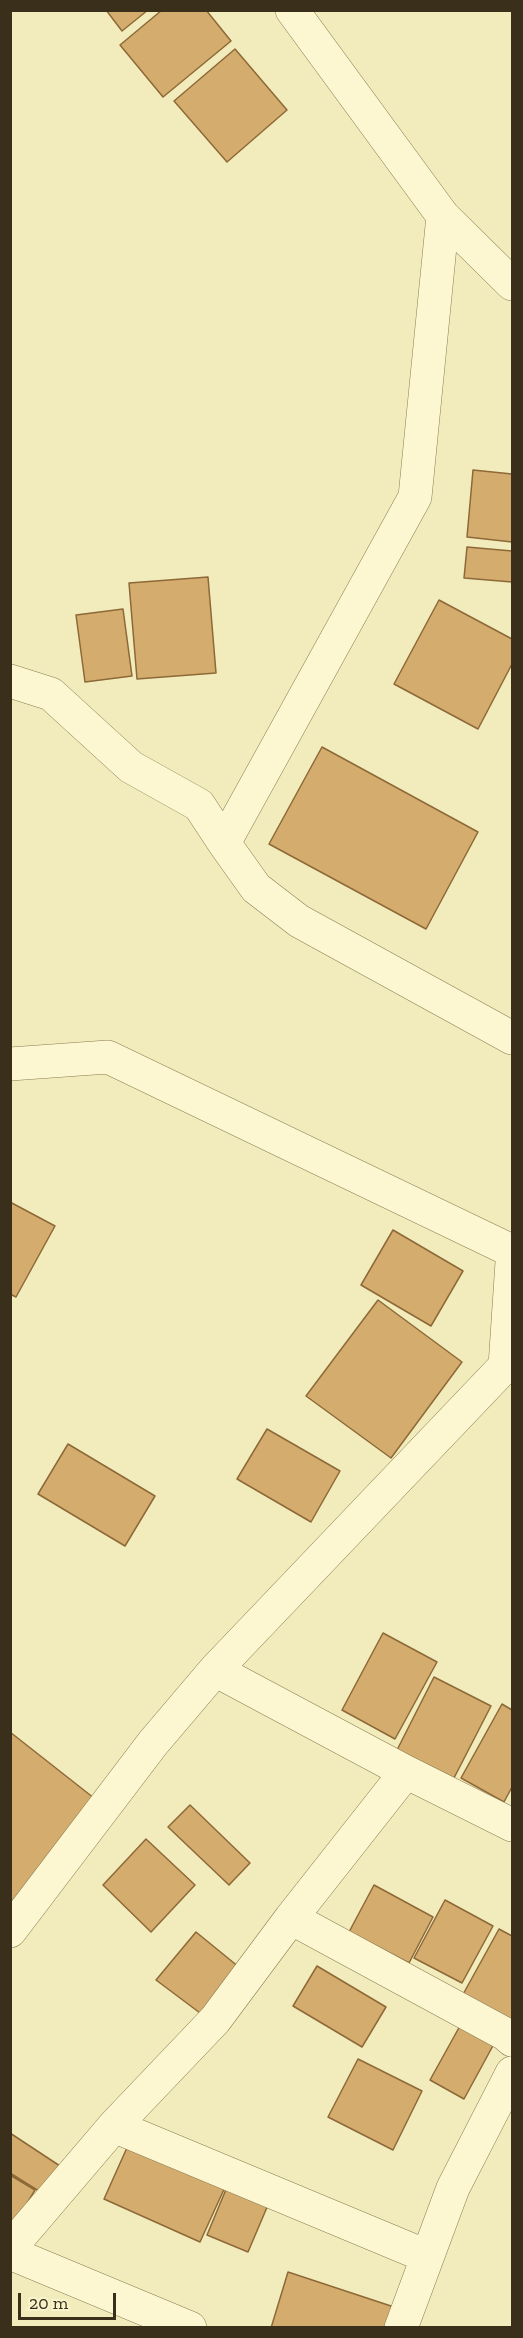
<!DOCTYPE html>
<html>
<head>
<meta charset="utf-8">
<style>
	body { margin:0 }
	#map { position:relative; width:523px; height:2338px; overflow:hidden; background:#f2ecbc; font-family:"Zilla Slab",serif }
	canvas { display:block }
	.frame { position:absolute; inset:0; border:12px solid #392f1a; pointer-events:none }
	.scale { position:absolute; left:18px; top:2293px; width:98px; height:27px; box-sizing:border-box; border:3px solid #392f1a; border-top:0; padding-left:8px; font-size:18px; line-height:21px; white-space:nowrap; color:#392f1a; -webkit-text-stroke:4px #f9f4cc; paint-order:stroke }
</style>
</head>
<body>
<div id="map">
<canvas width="523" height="2338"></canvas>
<div class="frame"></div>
<div class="scale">20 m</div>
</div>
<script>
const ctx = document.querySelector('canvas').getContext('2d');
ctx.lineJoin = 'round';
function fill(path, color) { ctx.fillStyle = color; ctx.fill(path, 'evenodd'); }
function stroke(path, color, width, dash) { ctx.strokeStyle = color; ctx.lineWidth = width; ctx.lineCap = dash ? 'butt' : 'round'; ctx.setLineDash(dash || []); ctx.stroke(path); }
const building = new Path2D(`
	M106 10H148L122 31Z
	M162 10H206L231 41 163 97 120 45Z
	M235 49 287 110 227 162 174 101Z
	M473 470 512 474V542L467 537Z
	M467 547 512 551V582L464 578Z
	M208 577 216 673 137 679 129 583Z
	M439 600 512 639V664L478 729 394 684Z
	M123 609 132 676 85 682 76 615Z
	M322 747 478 832 426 929 269 844Z
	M10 1202 55 1226 16 1297 10 1294Z
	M393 1230 463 1271 431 1326 361 1285Z
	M378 1300 462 1362 391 1458 306 1396Z
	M267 1429 340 1471 311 1522 237 1479Z
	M68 1444 155 1496 125 1546 38 1494Z
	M383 1633 437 1662 395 1739 342 1710Z
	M434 1677 491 1706 454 1778 397 1750Z
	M502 1704 512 1710V1787L504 1802 461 1778Z
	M10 1732 99 1802 10 1913Z
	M190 1805 250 1863 229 1885 168 1827Z
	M146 1839 195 1885 151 1932 103 1885Z
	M374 1885 433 1917 409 1963 349 1932Z
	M445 1900 493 1926 462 1983 414 1958Z
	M499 1929 512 1936V2025L461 1998Z
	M196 1932 245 1972 204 2016 156 1980Z
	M317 1966 386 2007 362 2047 293 2006Z
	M461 2024 495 2042 464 2099 430 2080Z
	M358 2059 422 2091 393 2150 328 2117Z
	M10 2133 60 2166 42 2193 10 2173Z
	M130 2141 226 2185 200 2242 104 2199Z
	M10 2175 35 2190 10 2232Z
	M227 2187 268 2205 248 2252 207 2235Z
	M288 2272 394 2307 388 2328H271Z`);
fill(building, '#d4ac6e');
stroke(building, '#8d6937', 1.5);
const minor = new Path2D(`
	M292 10 443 216 512 284
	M10 681 51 694 131 767 199 805 224 843 415 497 443 216
	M224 843 256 888 299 921 512 1038
	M10 1064 108 1057 512 1251
	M215 1670 406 1772 512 1825
	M291 1918 505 2034 512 2040
	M10 1931 153 1743 215 1670 505 1366 512 1262
	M114 2126 426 2256
	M10 2248 114 2126 215 2020 291 1918 406 1772
	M10 2253 190 2328
	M401 2328 453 2188 512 2073`);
stroke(minor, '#8b7c54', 34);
stroke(minor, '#fcf7d0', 33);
</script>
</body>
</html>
